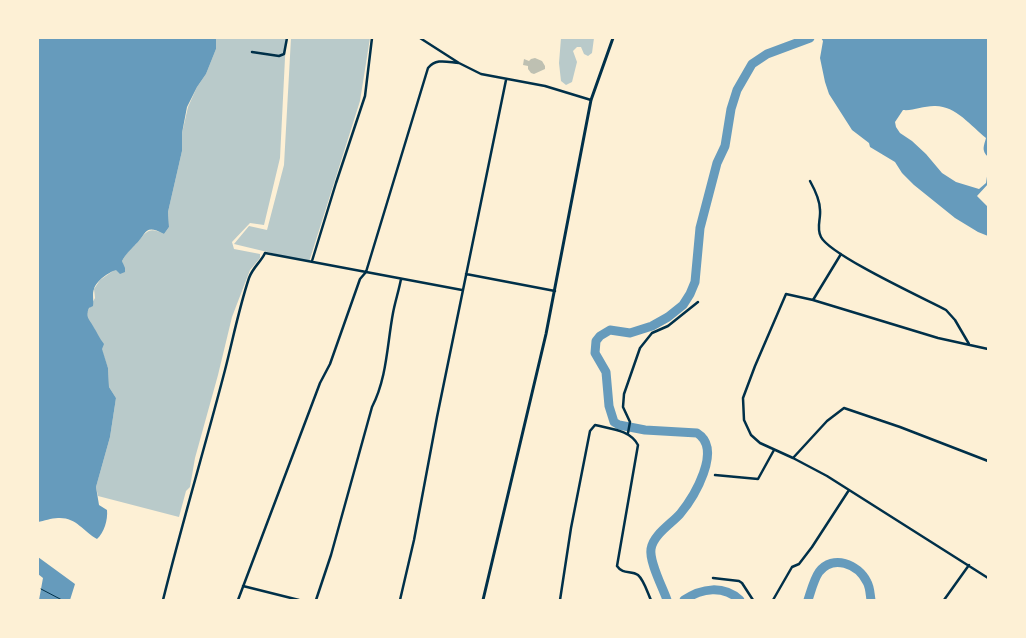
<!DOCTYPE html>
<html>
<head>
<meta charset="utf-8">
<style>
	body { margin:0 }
	#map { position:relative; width:1026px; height:638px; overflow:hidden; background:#fdf0d5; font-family:"Fira Sans Condensed",sans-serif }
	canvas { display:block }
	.frame { position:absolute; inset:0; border:39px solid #fdf0d5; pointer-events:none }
</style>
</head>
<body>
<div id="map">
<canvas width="1026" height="638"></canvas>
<div class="frame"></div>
</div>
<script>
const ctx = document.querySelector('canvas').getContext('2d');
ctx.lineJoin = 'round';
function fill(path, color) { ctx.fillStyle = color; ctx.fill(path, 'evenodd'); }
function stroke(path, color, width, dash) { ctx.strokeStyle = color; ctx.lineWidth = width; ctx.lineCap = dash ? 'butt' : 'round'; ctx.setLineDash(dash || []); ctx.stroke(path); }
fill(new Path2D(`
	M216 38H286L280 158 264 225 250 223 232 242 234 249 260 254V258L250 270 232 317 218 375 195 458 190 487 186 491 179 517 98 496 96 487 110 437 116 398 109 387 108 368 94 328 88 321 86 314 95 298 94 289 100 280 123 264 122 261C125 256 128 251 132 247 136 243 134 247 138 242 147 230 150 227 164 234L169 227 168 212 182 151V133L188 107 197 87 206 74 216 49Z
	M291 38H370L360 101 309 262 234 244 249 226 267 230 284 165Z
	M561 38H594L592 53 588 56 584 54 581 47H577L573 51 577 62 572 82 566 85 561 81 559 63Z`), '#b9caca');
fill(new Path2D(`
	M38 38H216V49L206 74 197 87 187 107 182 133V151L168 212 169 227 164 234C144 223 147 234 135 245 130 250 126 254 122 261L125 268V272L120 274 116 270C109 272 96 281 94 289 92 293 94 301 93 306L89 308C85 317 89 319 93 326 97 332 99 338 104 344L102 349 108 368 109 387 116 398 110 437 96 487 99 505 107 510C108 520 104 533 97 539 83 531 76 517 58 518 51 518 44 521 38 522Z
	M821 38H988V157C981 150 984 146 986 138 971 126 955 105 934 106 923 106 913 111 903 110L895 122 896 127 900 133 912 141 926 154 942 173 956 182 979 189 986 183 988 170V184L977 196 988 207V236L978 232 955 218 914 185 902 173 895 162 870 147 869 143 852 130 829 94 825 82 820 58 823 41Z
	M38 557 75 584 70 600H39L43 578 38 574Z`), '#669bbc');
stroke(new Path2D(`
	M667 600C663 588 649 562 651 549 653 535 671 524 680 514 694 497 723 449 697 433L645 430 619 425 614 422 609 406 606 372 595 353 596 341 600 336 610 330 630 333 652 326 668 317 683 305 690 294 695 282 700 228 717 163 725 146 731 109 737 90 752 64 767 54 810 38
	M684 600C702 588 723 585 740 600
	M808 600C811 591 814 579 819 572 833 554 858 564 867 582 870 587 870 594 871 600`), '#669bbc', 9);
fill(new Path2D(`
	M535 58 542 61 545 66V69L534 74 531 73 528 69V66L523 65 524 59 529 61 531 59Z`), '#bec0b2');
stroke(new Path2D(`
	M41 589 62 600`), '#003049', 1);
stroke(new Path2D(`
	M420 38 459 63 481 74 545 86 591 100
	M252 52 279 56 284 54 287 38
	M810 181C815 190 820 200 820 210 821 219 816 228 821 237 830 255 923 298 946 310L955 320 969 344
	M312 261 336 183 365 96 372 38
	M466 274 555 291
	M813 300 841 254
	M988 349 938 338 813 300 786 294 755 366 743 398 744 420 751 435 760 443 793 458 827 476 988 578
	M628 433 630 422 623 407 624 394 640 348 652 333 668 326 698 302
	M793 458 827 421 844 408 900 427 988 461
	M715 475 758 479 774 450
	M713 578 739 581 742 583 753 600
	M243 586 299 600
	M163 600C182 523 205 447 225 370 233 339 239 308 249 278 253 267 261 262 265 253L462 290
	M238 600 320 383 330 364 360 279 366 272 428 68C436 58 447 62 459 63
	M316 600 331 555 372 407C387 378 387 345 393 313 395 302 399 290 401 279
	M400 600 414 540 437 417 506 80
	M560 600 571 528 590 431 595 425C611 429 630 430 638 445L617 566C623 575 631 570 638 575 644 580 648 594 651 600
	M773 600 792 567 799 564 812 547 849 490
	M944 600 969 565`), '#003049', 2.5);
stroke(new Path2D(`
	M483 600 546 334 591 100 613 38`), '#003049', 3);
</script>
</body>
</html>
